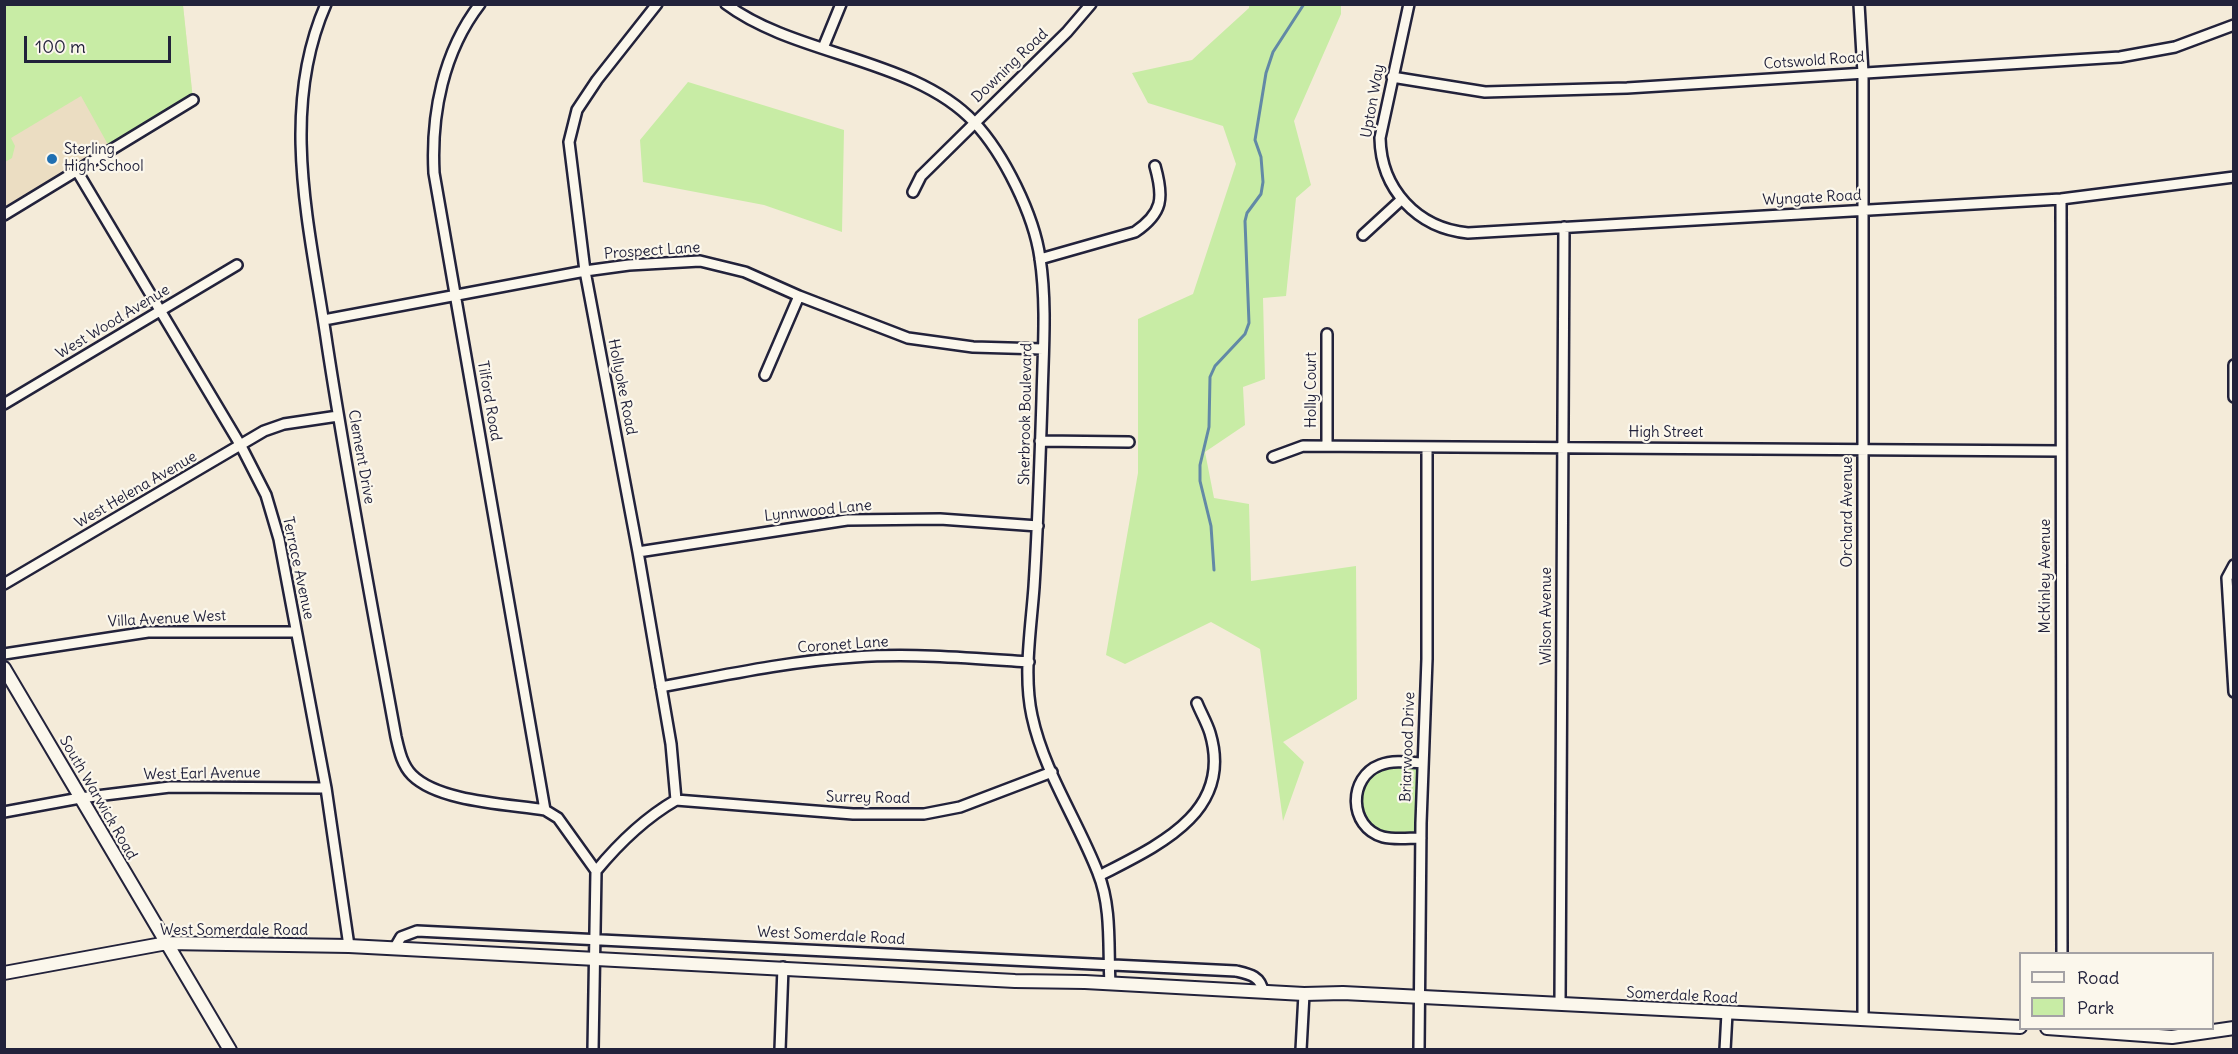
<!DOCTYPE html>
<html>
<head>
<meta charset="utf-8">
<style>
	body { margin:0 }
	#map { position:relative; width:2238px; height:1054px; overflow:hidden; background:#f4ebd9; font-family:Delius,sans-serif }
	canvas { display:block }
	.frame { position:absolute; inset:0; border:6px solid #22223b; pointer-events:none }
	.legend { position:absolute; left:2019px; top:952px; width:195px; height:78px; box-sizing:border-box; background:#fbf7ec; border:2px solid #a4a2a5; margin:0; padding:8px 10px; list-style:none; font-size:18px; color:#22223b }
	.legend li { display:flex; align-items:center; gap:12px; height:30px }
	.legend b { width:30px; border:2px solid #a4a2a5 }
	.scale { position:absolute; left:24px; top:36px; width:147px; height:27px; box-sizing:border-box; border:3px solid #22223b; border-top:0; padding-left:8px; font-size:18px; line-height:21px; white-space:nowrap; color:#22223b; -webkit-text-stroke:4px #fbf7ec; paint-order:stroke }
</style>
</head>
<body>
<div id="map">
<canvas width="2238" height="1054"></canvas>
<div class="frame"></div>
<ul class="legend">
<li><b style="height:8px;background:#fbf7ec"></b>Road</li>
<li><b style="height:16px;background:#c8eca5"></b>Park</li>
</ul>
<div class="scale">100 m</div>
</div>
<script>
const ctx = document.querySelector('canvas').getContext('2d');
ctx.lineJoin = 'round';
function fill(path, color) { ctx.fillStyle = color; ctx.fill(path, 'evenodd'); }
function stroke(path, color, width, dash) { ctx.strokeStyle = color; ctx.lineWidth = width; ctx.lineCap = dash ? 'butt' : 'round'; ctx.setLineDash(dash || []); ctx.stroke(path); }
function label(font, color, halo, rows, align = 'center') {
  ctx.font = font + ' Delius,sans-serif'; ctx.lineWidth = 4.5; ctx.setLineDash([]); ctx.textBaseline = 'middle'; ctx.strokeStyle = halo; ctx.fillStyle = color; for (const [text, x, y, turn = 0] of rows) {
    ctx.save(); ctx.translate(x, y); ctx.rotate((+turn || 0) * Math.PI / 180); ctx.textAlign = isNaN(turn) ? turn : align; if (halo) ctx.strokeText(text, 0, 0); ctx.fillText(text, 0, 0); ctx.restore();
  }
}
fill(new Path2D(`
	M5 5H183L193 100 5 217Z`), '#ebddc2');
fill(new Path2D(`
	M4 5H183L193 100 111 150 81 96 11 138 15 146 12 158 5 162Z
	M1249 5H1341V14L1294 121 1311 185 1296 198 1286 296 1263 298 1265 379 1243 387 1245 425 1205 452 1214 498 1249 504 1251 581 1356 566 1357 699 1283 742 1304 762 1283 821 1260 649 1211 622 1125 664 1106 655 1138 473V319L1193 294 1236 164 1223 126 1148 103 1132 73 1192 60 1249 8Z
	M688 82 844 130 842 232 764 205 643 182 640 140Z
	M1422 763 1421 838H1391L1367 828 1356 799 1374 768Z`), '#c8eca5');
stroke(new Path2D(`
	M1214 570 1211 526 1200 481V465L1209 427 1210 377 1215 366 1245 334 1249 323 1245 221 1247 213 1261 194 1263 182 1261 157 1255 140 1266 73 1273 52 1304 4`), '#6289a6', 3);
const street = new Path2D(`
	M326 4C278 113 311 232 327 344 347 475 372 606 396 737 399 750 402 765 412 775 439 802 508 804 545 810L558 818 596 871
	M480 4C443 52 431 114 434 173L545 810
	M657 4 597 80 577 110 569 142 585 271 638 552 671 744 676 800
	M726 4C795 56 914 58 974 122 1004 154 1034 215 1040 258 1047 304 1043 353 1042 399 1040 462 1038 525 1034 587 1031 629 1023 675 1032 716 1044 772 1078 821 1098 873 1112 907 1108 949 1110 984
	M1409 4 1380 138C1381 189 1417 228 1468 233L2061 199 2234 177
	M1859 4 1863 73V1019
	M823 48 841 4
	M1392 77 1485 92 1627 88 2120 57 2175 47 2234 25
	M77 171 241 446 266 495 279 539 326 788 349 946
	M913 192 921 176 1067 32 1091 4
	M2061 199 2062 954
	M4 215 193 100
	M1363 235 1401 200
	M1040 259 1135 232C1163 213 1164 198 1155 166
	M324 320 585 271 629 265 700 261 745 272 799 296 908 338 973 347 1043 349
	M2234 365V397
	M765 375 799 296
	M4 404 237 265
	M1040 441 1129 442
	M1327 445V334
	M1273 457 1303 446 2061 451
	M638 552 847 520 940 519 1038 526
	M2234 565 2227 578 2234 692
	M4 584 264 431 284 424 338 416
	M4 654 148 632H296
	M661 687C725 675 790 661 855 657 913 653 971 658 1029 662
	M676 800 853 814H924L960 807 1052 772
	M4 812 80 798 170 787 326 788
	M1421 838C1409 838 1394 840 1383 837 1348 827 1348 777 1380 765 1393 760 1408 762 1422 763
	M1099 876C1157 846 1234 813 1210 733 1207 723 1201 713 1197 703
	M394 949 401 937 417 931 1236 971C1249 974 1261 976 1263 992
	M1560 1004 1564 227
	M593 1050 596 871C619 843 645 818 676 800
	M780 1050 783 967
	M1301 1050 1304 994
	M1419 1050 1421 823 1427 659V447
	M1725 1050 1727 1013`);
const secondary = new Path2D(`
	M4 668 230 1050
	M4 973 167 943 349 946 1015 981 1085 982 1304 994 1343 993 2020 1027
	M2047 1028 2172 1037 2234 1028`);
stroke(street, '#22223b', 14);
stroke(secondary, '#22223b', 16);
stroke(street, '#fbf7ec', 9);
stroke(secondary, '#fbf7ec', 12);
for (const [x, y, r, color] of [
	[52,159,6,"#1f6fb2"]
]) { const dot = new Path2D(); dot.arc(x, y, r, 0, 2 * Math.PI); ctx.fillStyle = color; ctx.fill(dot); stroke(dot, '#fbf7ec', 2); }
label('15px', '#22223b', '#fbf7ec', [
	["Cotswold Road",1814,61,-4],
	["Downing Road",1010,66,-44],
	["Upton Way",1373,101,-80],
	["Wyngate Road",1812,198,-3],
	["Prospect Lane",652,251,-4],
	["West Wood Avenue",113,322,-31],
	["Hollyoke Road",622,387,79],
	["Holly Court",1312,390,-90],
	["Tilford Road",489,401,80],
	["Sherbrook Boulevard",1026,414,-89],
	["High Street",1666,433],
	["Clement Drive",361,457,80],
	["West Helena Avenue",136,490,-30],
	["Lynnwood Lane",818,511,-6],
	["Orchard Avenue",1848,512,-90],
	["Terrace Avenue",298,568,78],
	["McKinley Avenue",2046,576,-90],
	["Wilson Avenue",1547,616,-90],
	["Villa Avenue West",167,619,-3],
	["Coronet Lane",843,645,-4],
	["Briarwood Drive",1408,747,-88],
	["West Earl Avenue",202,774,-1],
	["South Warwick Road",98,798,60],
	["Surrey Road",868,798,1],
	["West Somerdale Road",234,931],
	["West Somerdale Road",831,936,3],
	["Somerdale Road",1682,996,3]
]);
label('15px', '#22223b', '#fbf7ec', [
	["Sterling",64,150],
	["High School",64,167]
], 'left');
</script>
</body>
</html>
